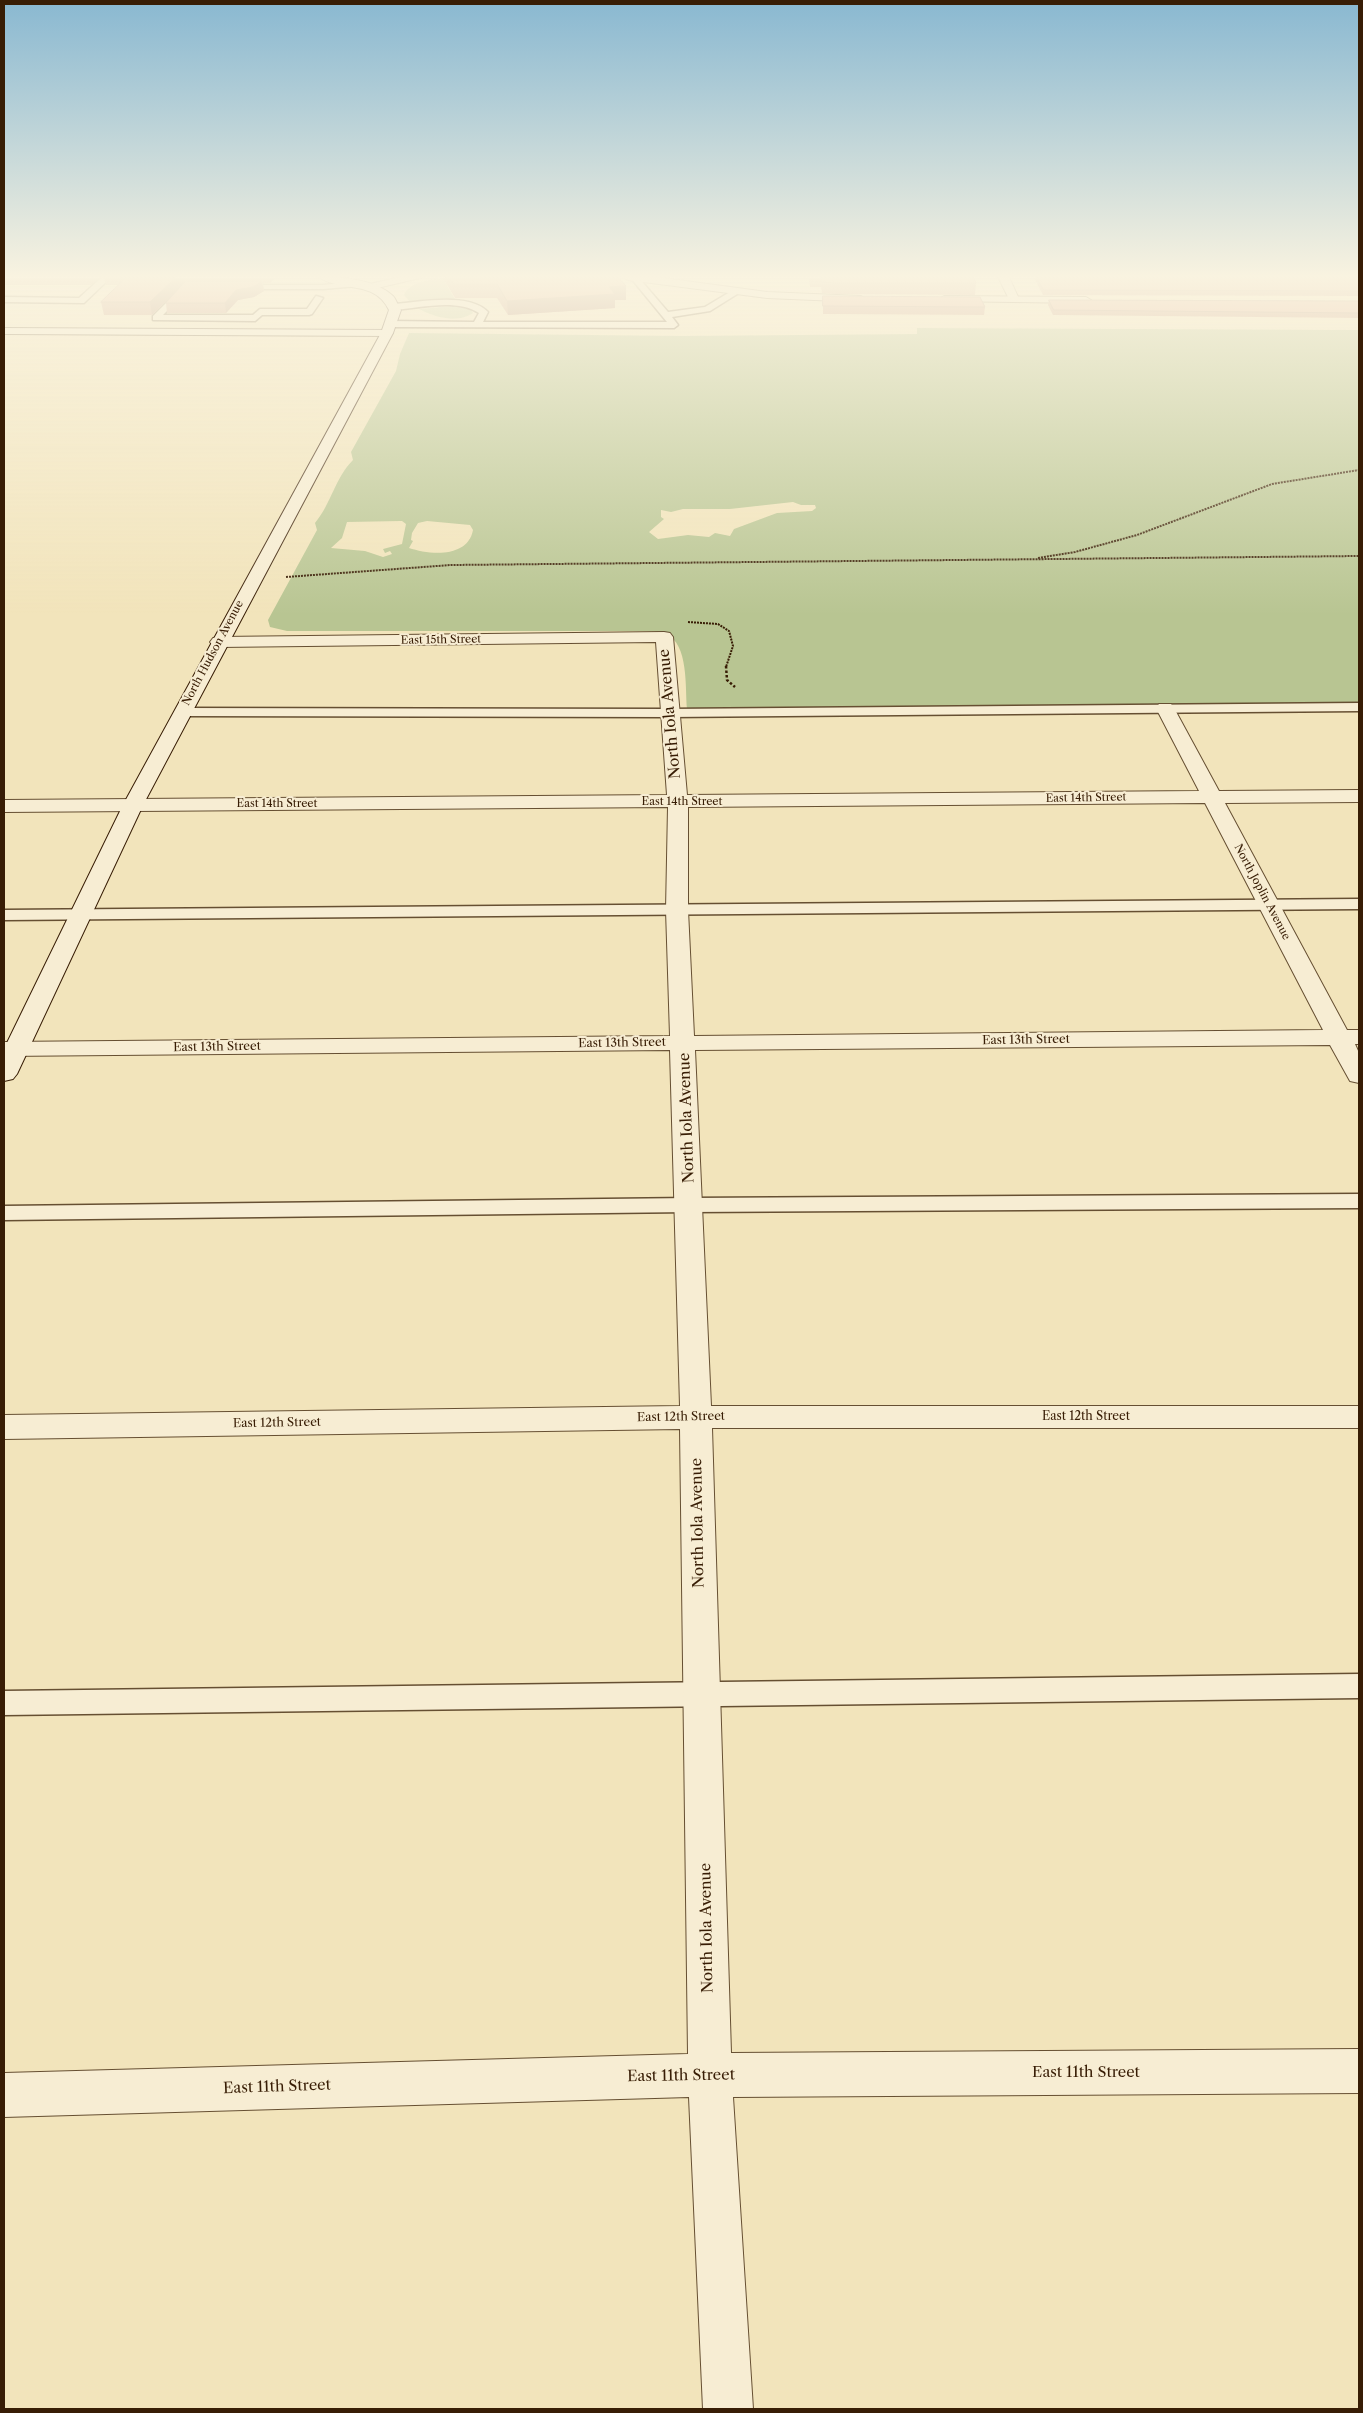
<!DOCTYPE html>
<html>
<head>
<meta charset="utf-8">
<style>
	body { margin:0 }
	#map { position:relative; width:1363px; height:2413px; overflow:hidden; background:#f2e4bb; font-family:"Libre Caslon Text",serif }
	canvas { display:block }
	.frame { position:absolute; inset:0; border:5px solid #381d05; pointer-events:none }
</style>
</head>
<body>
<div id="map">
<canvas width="1363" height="2413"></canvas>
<div class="frame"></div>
</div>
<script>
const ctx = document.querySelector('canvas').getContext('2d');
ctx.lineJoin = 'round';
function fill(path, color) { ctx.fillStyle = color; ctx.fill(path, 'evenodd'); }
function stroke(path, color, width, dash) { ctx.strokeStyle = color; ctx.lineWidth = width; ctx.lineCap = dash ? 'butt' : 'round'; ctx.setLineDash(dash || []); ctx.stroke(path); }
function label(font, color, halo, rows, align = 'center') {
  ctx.font = font + ' "Libre Caslon Text",serif'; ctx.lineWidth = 4; ctx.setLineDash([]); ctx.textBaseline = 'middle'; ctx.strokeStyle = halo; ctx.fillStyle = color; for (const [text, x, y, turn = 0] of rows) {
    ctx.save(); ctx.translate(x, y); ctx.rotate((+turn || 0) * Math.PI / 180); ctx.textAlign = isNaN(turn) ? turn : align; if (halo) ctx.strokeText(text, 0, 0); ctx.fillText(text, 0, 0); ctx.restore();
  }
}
fill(new Path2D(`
	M452 277H486L445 282 455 299 410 302 404 295C409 280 439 279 452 277Z
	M453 306 471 309 473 313C457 324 434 317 419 309Z
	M917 328 1359 330V704L687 709C685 688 689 644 666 634 656 630 640 631 628 631H287L270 627 268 620 317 530 315 523C331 504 335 478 353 460L351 452 396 371 400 354 409 333 682 336 917 334ZM793 502 801 505H815L816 508 812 511 777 513 734 529 730 536 715 533 709 537 688 535 658 539 649 532 664 519 661 517V510L671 512 683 509H730ZM402 521 406 524 402 544 383 549 385 553 390 551 392 554 383 557 365 551 331 548 342 538 347 522ZM427 521 470 525 473 530C468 558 430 555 409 548L413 541 411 540 412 533 418 523Z`), '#b8c592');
const service = new Path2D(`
	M102 277H121L108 280 84 303 4 302V297L79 298Z
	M630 277H638L668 312 705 307 735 289 742 291 710 311 672 317 678 325 674 328 390 327 386 324 390 321 474 322 479 313C457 298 419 308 394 310L390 307 394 304C420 302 469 292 488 312L483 322H667Z
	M354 282H357V286L323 289H235L231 287 235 285H323Z
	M184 285 191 287 163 315H253L260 309H307L316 296 323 298 312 314 309 315H262L255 321 153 320V316Z
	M1359 703V711L670 717 182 716 175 712 182 708 670 709Z
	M1359 899V909L4 920V910Z
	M1359 1194V1208L690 1212 4 1220V1206L690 1198Z
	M1359 1674V1698L4 1715V1691Z`);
const minor = new Path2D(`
	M998 277H1009L1019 299 1018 301H1010Z
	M4 328 387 330 393 333 387 336 4 334Z
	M664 632 670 633 673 637 687 795 1199 791 1156 708 1159 704H1171L1174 708 1219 791 1359 790V802L1225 803 1347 1030H1359V1044H1355L1359 1053V1083L1350 1081 1330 1045 695 1050 711 1406H1359V1428H712L731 2053 1359 2049V2093L733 2097 753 2409H703L689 2097 4 2117V2073L688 2054 680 1429 4 1439V1415L680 1406 670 1050 4 1056V1042L670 1036 666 910 668 807 4 812V800L667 795 656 642 219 647 213 646 210 642 213 638 219 637ZM1205 803 1323 1030 694 1036 688 910V807Z`);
const tertiary = new Path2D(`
	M401 277H424L369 290 364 287 365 285Z
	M623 277H656L767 292 861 296 866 299 861 302 767 298 628 280Z
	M944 296 1086 297 1091 300 1086 303 940 301 939 299Z`);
const secondary = new Path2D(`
	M319 277C342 277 375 279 393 296 396 299 398 306 401 310L393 333 143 805 17 1074 13 1079 4 1081V1049L123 805 381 333 389 310C374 279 341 293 319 277Z`);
stroke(service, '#664f32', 3);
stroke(minor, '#664f32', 2);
stroke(tertiary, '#664f32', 2);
stroke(secondary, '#381d05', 2);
stroke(new Path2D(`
	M1038 558 1075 552 1137 535 1272 484 1359 470
	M286 577 451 565 1359 556
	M688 622 718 624 729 631 733 646 726 667`), '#381d05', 2, [2, 1]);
stroke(new Path2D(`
	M726 666 727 680 735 687`), '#381d05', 2.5, [2.5, 2]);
fill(service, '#f7edd3');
fill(minor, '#f7edd3');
fill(tertiary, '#f7edd3');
fill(secondary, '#f7edd3');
fill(new Path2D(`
	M4 278H99L91 285H4Z
	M104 278H275L270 283H263L264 291 254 297 238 300 226 313H167L166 303 180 288 152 315H104L101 302 118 285H106Z
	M443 278H619L626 286V300H615V308L508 315 497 298H455Z
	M809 278H974L976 283 975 295 834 294 822 293 821 287H810Z
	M1034 278H1359V296L1043 295Z
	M823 296 985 307 984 315 823 314Z
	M1049 300 1359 301V318L1053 315 1048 305Z`), '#c18371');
fill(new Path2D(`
	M89 278H99L91 285Z
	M175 278H184L185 283 152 315 150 302Z
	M269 278H275L270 283Z
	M262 281 264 291 254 297 238 300 226 313 225 303 236 290Z
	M626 286V300H615V308L508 315 507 301 609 287Z`), '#9d6a5c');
const building = new Path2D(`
	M126 278H175L150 302H101Z
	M450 278H619L626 286 609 287 615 294 507 301 497 284H454Z
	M822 278H974L976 283H835L822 282Z
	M1037 278H1359V291L1044 290Z
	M186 281H262L253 287 236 290 225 303H166Z
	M823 296 980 297 985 307 823 306Z
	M1049 300 1359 301V313L1054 310Z`);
fill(building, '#e09883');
stroke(building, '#9d6a5c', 1);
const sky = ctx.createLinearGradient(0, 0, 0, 615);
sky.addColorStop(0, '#89b8d1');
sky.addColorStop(0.45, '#f9f3e0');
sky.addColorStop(1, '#f9f3e000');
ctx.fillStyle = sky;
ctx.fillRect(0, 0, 1363, 615);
label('11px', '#381d05', '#f7edd3', [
	["East 15th Street",441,640,-1],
	["North Hudson Avenue",213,653,-62],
	["East 14th Street",1086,798,-1],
	["East 14th Street",682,802],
	["East 14th Street",277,804],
	["North Joplin Avenue",1262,892,62]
]);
label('12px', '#381d05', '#f7edd3', [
	["East 13th Street",1026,1040,-1],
	["East 13th Street",622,1043,-1],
	["East 13th Street",217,1047,-1],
	["East 12th Street",681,1417,-1],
	["East 12th Street",1086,1417],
	["East 12th Street",277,1423,-1]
]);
label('15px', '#381d05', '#f7edd3', [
	["North Iola Avenue",670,714,-95],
	["North Iola Avenue",687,1118,-92],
	["North Iola Avenue",698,1523,-91],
	["North Iola Avenue",707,1928,-91],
	["East 11th Street",1086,2073],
	["East 11th Street",681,2076,-1],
	["East 11th Street",277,2087,-2]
]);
</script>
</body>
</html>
